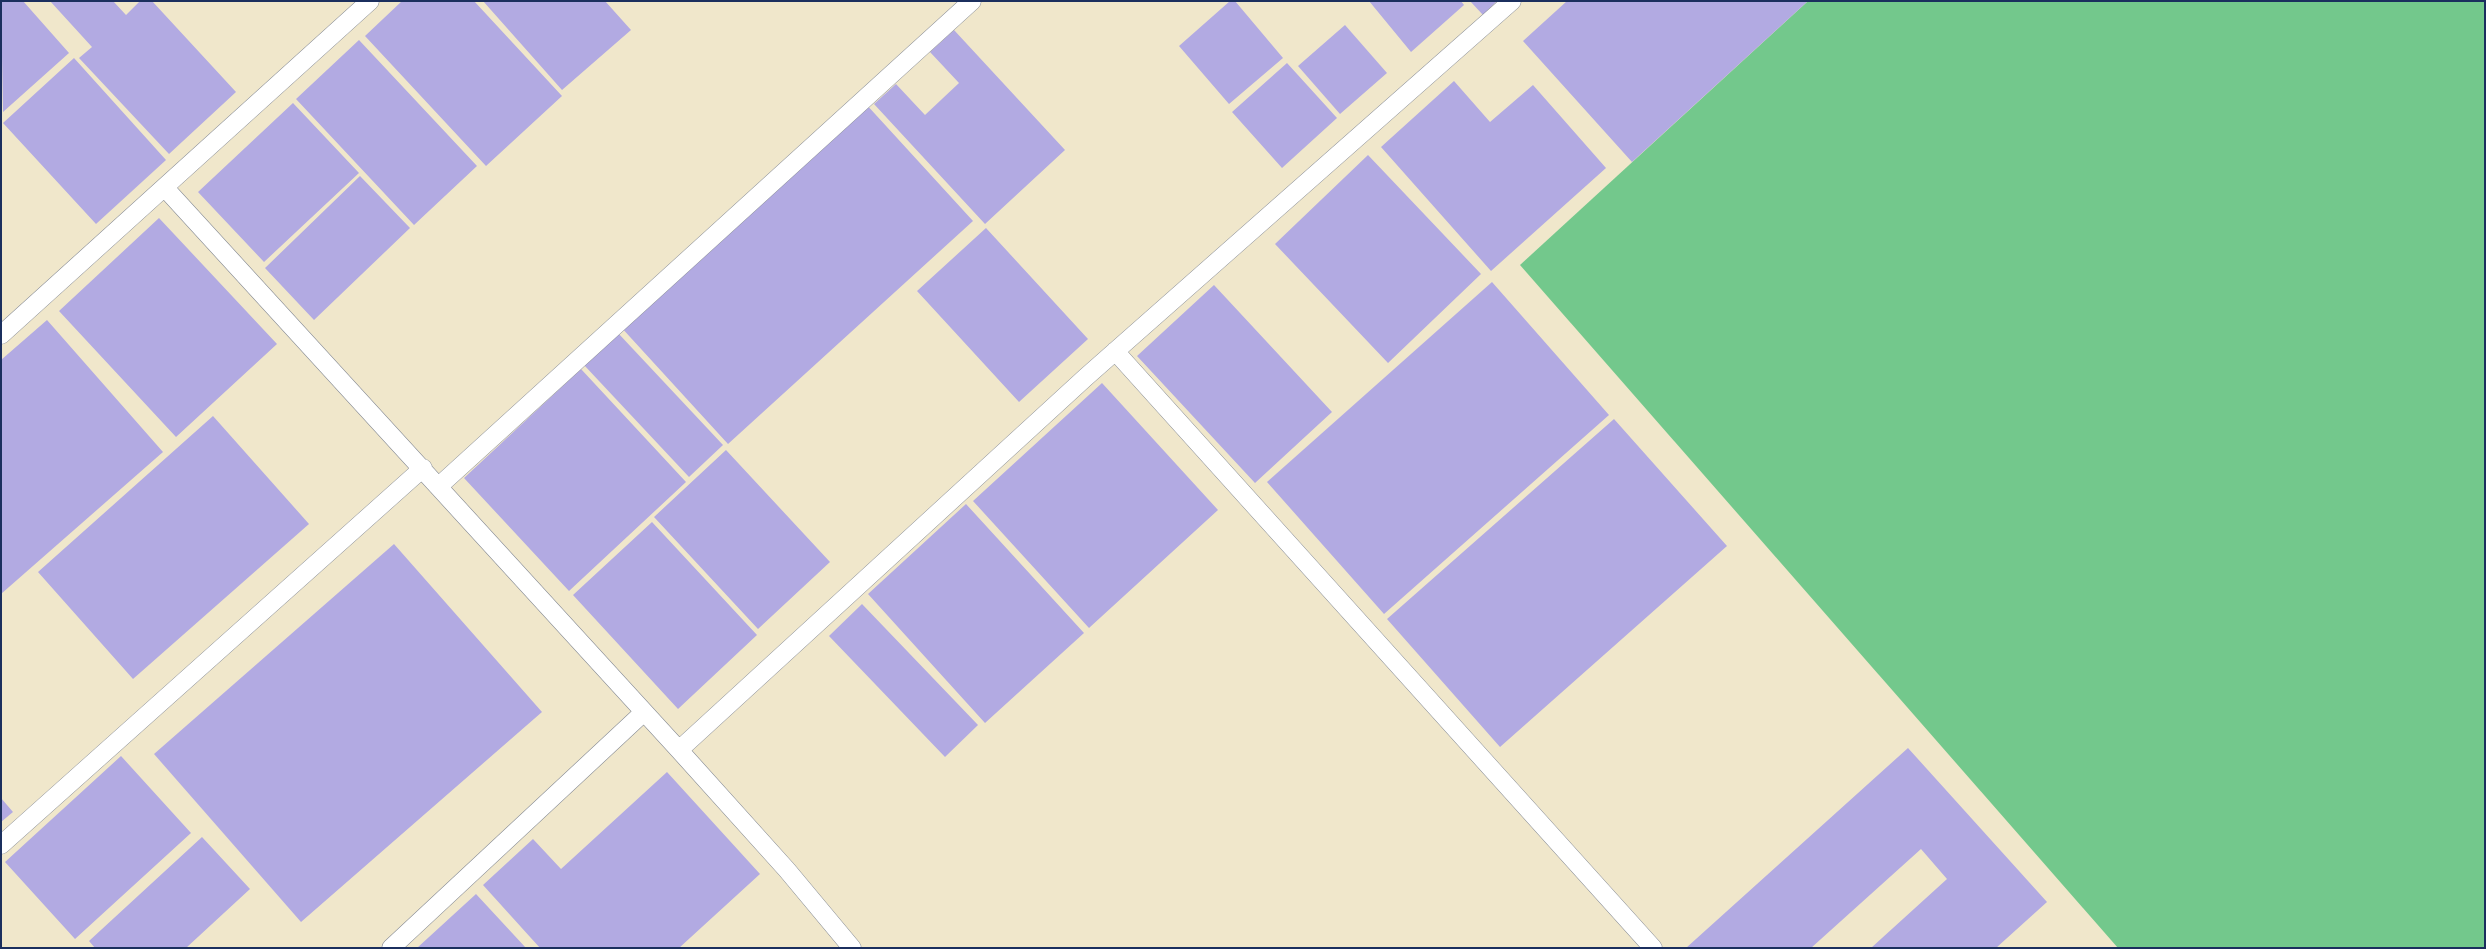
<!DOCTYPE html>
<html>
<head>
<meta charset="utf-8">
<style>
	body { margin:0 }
	#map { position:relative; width:2486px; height:949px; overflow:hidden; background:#f0e7cb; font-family:"Patrick Hand",sans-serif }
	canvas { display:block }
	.frame { position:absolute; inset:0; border:2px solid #1b2f5e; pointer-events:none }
</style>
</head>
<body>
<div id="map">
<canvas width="2486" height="949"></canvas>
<div class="frame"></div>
</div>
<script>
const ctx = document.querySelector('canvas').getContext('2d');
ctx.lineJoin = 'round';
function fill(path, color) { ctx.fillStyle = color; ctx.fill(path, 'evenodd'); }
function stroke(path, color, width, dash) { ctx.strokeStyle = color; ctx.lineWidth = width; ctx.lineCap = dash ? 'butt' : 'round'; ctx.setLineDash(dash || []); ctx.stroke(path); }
fill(new Path2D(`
	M1808 1H2485V948H2118L1520 265Z`), '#73c88c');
fill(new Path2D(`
	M1 1H23L69 53 3 112Z
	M50 1H113L126 15 140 1H152L236 92 169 154 79 58 92 47Z
	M402 1H474L562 96 486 166 365 36Z
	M483 1H605L631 30 562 90Z
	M1230 1H1235L1283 58 1229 104 1179 46Z
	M1369 1H1461L1464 5 1411 52Z
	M1470 1H1497L1483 15Z
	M1567 1H1808L1632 162 1523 41Z
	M1345 25 1387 73 1340 114 1298 66Z
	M954 30 1065 150 985 224 874 104 896 84 925 115 959 83 930 52Z
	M359 40 477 166 414 225 296 99Z
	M74 58 166 160 96 224 3 123Z
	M1287 63 1337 118 1282 168 1232 112Z
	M1454 81 1490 122 1533 85 1606 168 1491 271 1381 147Z
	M293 103 359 173 264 262 198 192Z
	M865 103 973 221 728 444 620 326Z
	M1368 155 1481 274 1388 363 1275 244Z
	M360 176 410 228 314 320 265 268Z
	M159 218 277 344 176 437 59 311Z
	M986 228 1088 339 1019 402 917 291Z
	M1492 282 1609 415 1384 614 1267 482Z
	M1214 285 1332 412 1255 483 1137 356Z
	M47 320 163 452 1 594V360Z
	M618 333 723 445 689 477 584 365Z
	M581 369 686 482 569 591 464 478Z
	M1102 383 1218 510 1089 628 973 501Z
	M213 416 309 524 133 679 38 572Z
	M1614 419 1727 546 1500 747 1387 619Z
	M726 450 830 562 758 629 654 517Z
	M966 504 1084 633 985 723 868 594Z
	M652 522 757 635 678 709 573 595Z
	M394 544 542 712 301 922 154 754Z
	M862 604 978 725 945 757 829 636Z
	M1908 748 2047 902 1996 948H1871L1947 879 1921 849 1811 948H1686Z
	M121 756 191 833 75 939 5 862Z
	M667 772 760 874 679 948H540L483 885 533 839 561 869Z
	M1 798 13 812 1 822Z
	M202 837 250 889 186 948H95L89 941Z
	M476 894 526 948H417Z`), '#b2aae2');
const service = new Path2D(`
	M165 188 679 750 787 870 852 948
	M1 335 370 1
	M1115 351 1653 948
	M439 486 972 1
	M679 750 1086 377 1512 1
	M1 845 423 468
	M391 948 644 712`);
stroke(service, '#868b94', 19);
stroke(service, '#fff', 18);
</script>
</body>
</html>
